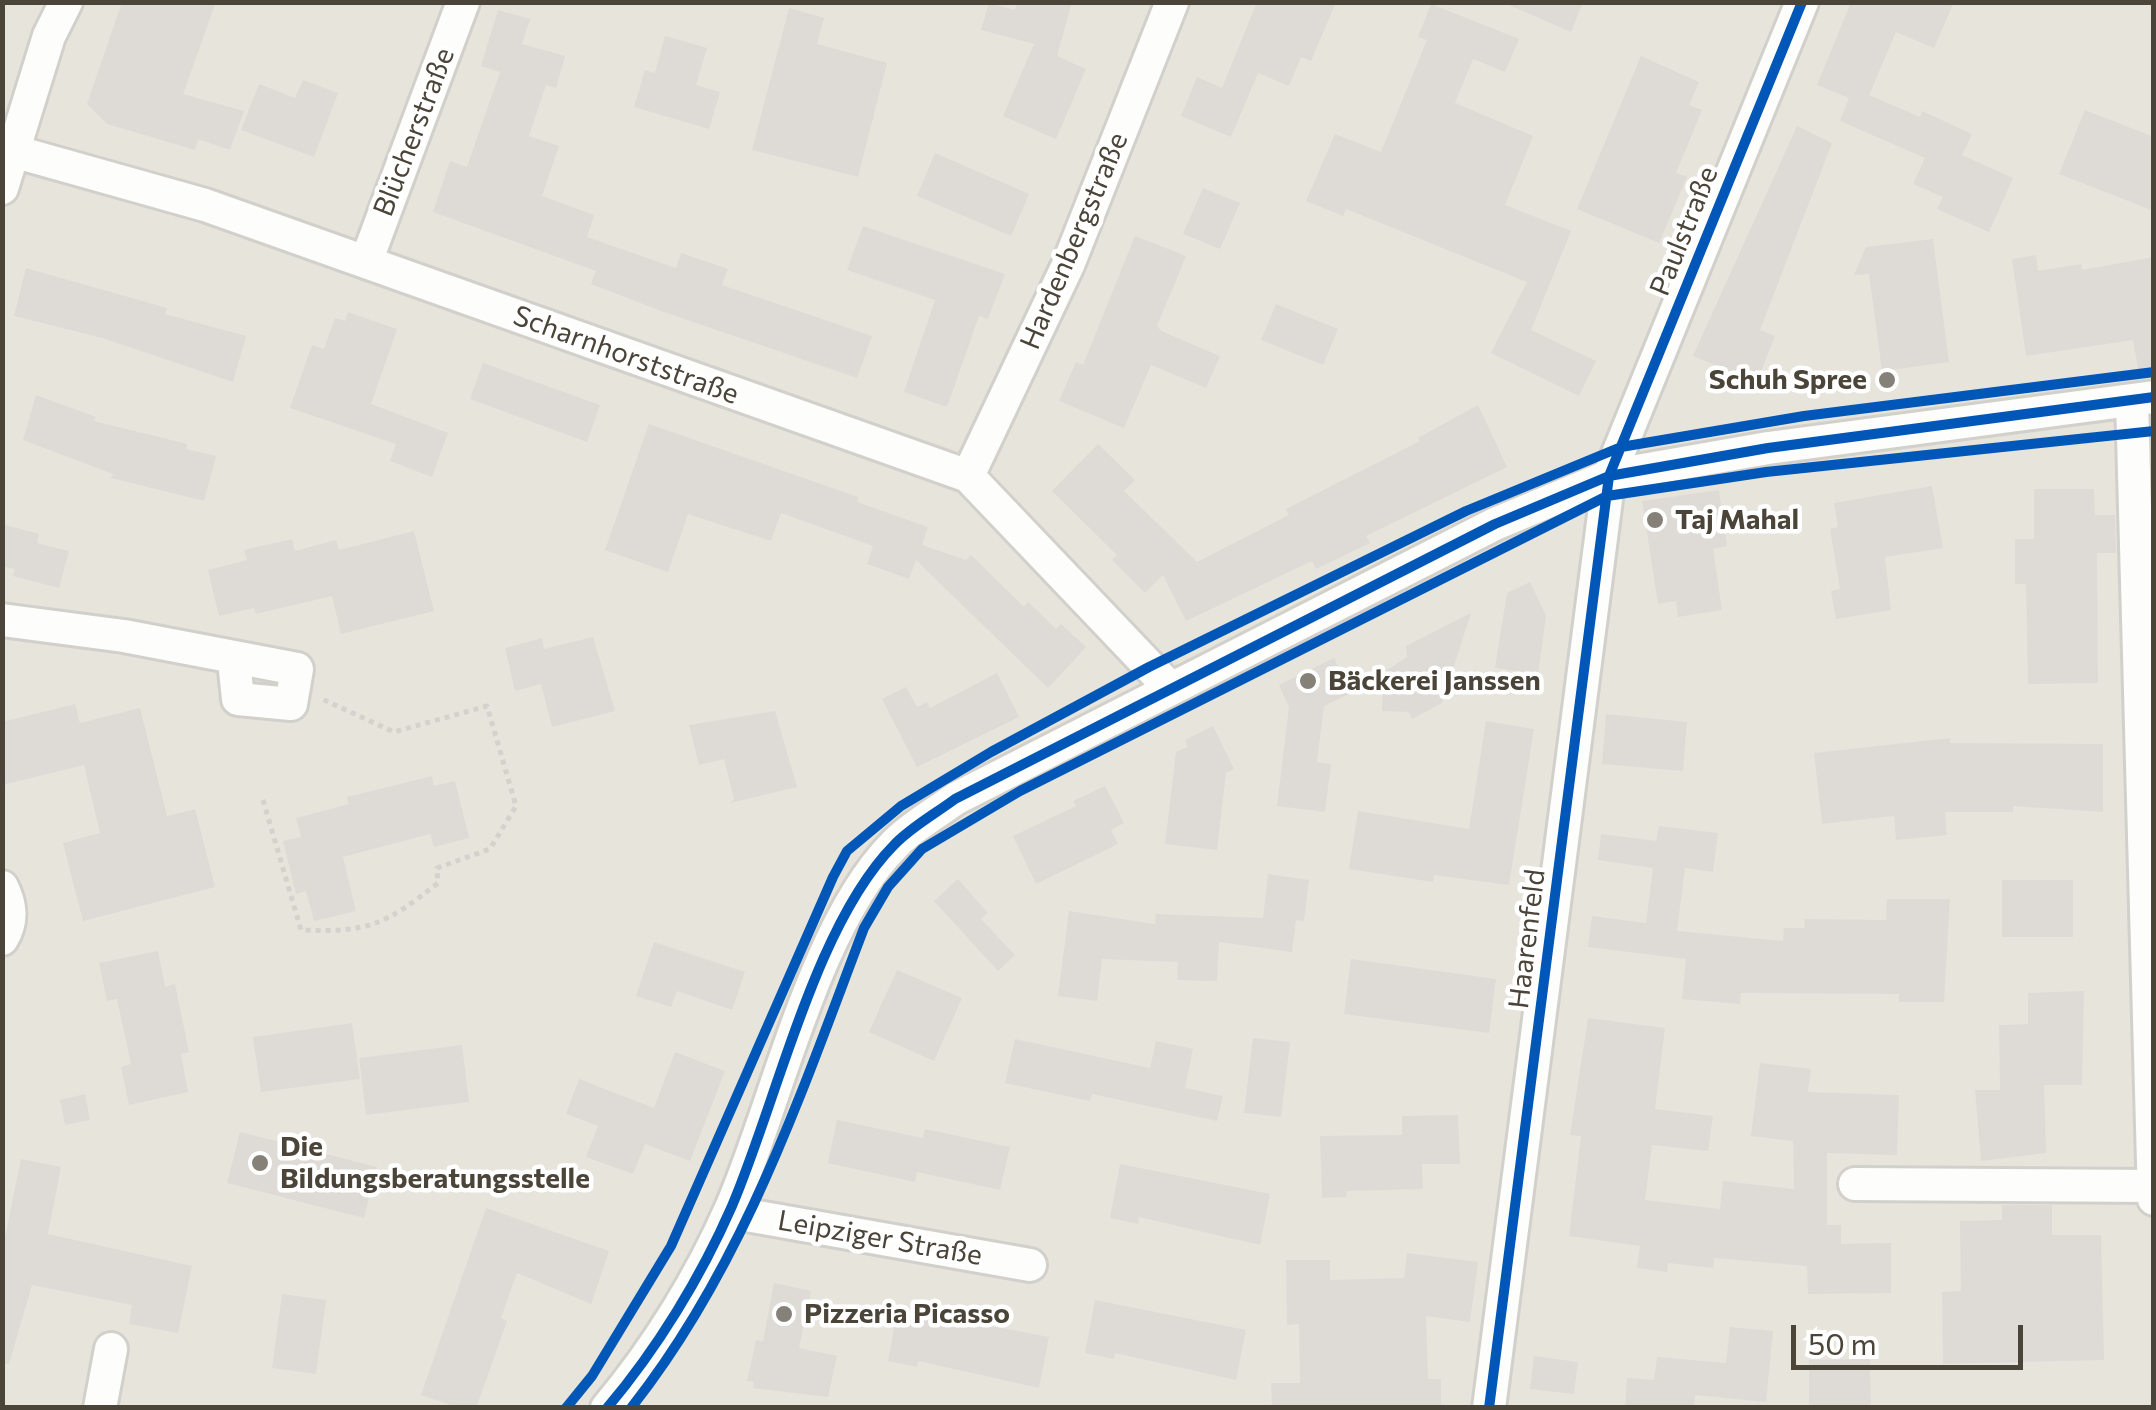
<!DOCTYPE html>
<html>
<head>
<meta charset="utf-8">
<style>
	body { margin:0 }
	#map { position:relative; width:2156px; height:1410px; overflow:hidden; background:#f4f2ee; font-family:Commissioner,sans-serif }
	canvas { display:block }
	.frame { position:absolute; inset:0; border:5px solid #4b4439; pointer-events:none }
	.scale { position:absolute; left:1791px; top:1325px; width:232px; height:45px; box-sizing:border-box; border:5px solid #4b4439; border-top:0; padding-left:12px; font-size:30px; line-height:35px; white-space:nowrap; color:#4b4439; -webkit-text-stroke:8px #fff; paint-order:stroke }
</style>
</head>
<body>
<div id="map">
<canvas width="2156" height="1410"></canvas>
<div class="frame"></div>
<div class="scale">50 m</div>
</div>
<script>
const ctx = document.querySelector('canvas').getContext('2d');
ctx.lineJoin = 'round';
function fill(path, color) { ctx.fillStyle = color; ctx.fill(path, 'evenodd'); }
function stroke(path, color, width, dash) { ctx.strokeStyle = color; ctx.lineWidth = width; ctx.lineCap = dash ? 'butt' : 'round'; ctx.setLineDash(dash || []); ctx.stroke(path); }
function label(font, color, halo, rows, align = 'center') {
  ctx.font = font + ' Commissioner,sans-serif'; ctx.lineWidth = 9; ctx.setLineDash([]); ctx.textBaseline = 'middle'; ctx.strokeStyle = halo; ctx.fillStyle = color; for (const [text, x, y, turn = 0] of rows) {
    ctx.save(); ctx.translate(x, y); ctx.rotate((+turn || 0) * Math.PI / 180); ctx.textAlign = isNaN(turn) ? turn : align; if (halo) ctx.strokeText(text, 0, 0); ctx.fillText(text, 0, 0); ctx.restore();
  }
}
fill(new Path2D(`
	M3 3H2153V1407H3Z`), '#e7e4dc');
fill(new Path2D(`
	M122 2H216L183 94 244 111 230 150 198 139 195 150 107 124 87 104Z
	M1017 2H1072L1057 56 1086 69 1056 139 1003 116 1034 44 981 30 989 3 1015 10Z
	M1257 2H1336L1311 61 1301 57 1289 86 1258 73 1231 137 1181 116 1197 77 1222 88Z
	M1502 2H1583L1571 32Z
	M1851 2H1954L1934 48 1896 32 1869 95 1920 117 1922 111 1972 134 1962 155 2013 178 1989 232 1937 209 1943 197 1913 184 1925 158 1840 121 1849 98 1817 85Z
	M1431 4 1519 39 1505 72 1473 59 1455 103 1533 136 1505 205 1571 231 1531 330 1596 361 1579 396 1491 353 1527 282 1346 209 1343 216 1306 201 1335 134 1381 152 1427 40 1418 37Z
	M789 8 824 18 817 44 887 63 858 177 752 150Z
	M498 10 530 19 522 44 565 56 556 88 546 85 529 136 559 146 542 196 594 215 587 237 676 268 681 253 728 269 722 285 872 336 857 378 661 311 591 284 596 271 433 212 450 161 467 167 500 72 481 66Z
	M665 36 707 48 696 85 720 92 709 129 634 107 645 70 655 73Z
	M1641 56 1699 82 1689 105 1702 110 1676 173 1687 177 1659 243 1577 209Z
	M303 80 338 93 314 157 241 130 259 84 295 98Z
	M2085 110 2154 137V211L2059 174Z
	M1797 126 1832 143 1760 330 1775 336 1757 382 1693 356Z
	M935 153 1029 194 1011 236 917 196Z
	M1203 188 1240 203 1220 249 1183 234Z
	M863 226 1005 274 988 319 979 316 947 407 904 392 935 300 847 270Z
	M1135 236 1186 256 1157 326 1161 331 1220 356 1206 388 1151 365 1124 428 1059 401 1076 362 1083 365Z
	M1933 239 1949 362 1882 371 1869 274 1854 275 1866 247Z
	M2036 255 2038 271 2081 264 2082 270 2154 257V377L2140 379 2133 340 2026 356 2012 259Z
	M26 268 167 308 165 314 246 336 233 382 102 338 14 316Z
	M1276 304 1338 329 1323 365 1261 340Z
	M348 312 397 329 371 404 448 433 432 477 390 461 396 444 290 408 312 345 324 349 335 318 345 321Z
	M483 363 600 405 587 442 470 399Z
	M36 395 96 417 94 421 187 444 186 449 216 456 204 501 111 478 113 474 23 440Z
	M1478 405 1507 467 1366 536 1370 543 1316 569 1312 561 1186 621 1163 575 1145 593 1112 560 1117 555 1052 491 1098 444 1135 480 1124 491 1197 562 1289 515 1286 509 1420 441 1418 438Z
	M649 424 858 497 857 502 928 527 922 545 966 560 971 555 1024 607 1028 602 1056 629 1061 624 1086 647 1048 688 916 560 909 579 867 564 873 546 781 513 771 541 688 514 668 572 605 550Z
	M1932 486 1943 548 1885 557 1891 610 1836 619 1831 591 1840 589 1830 529 1838 527 1834 503Z
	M2034 489H2094L2095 515H2115L2116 553H2097L2098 683 2028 684 2026 584H2015V539H2034Z
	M1719 490 1727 546 1713 549 1722 610 1678 617 1676 601 1658 604 1642 501Z
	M2 524 39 534 37 543 69 551 59 588 13 576 15 569 2 566Z
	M414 531 434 611 341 634 332 596 256 614 254 608 219 616 208 570 247 560 244 550 292 539 295 551 336 540 339 550Z
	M1530 582 1546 616 1538 674 1495 668 1507 593Z
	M1471 613 1442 703 1412 719 1409 712 1382 711 1384 672 1407 657 1406 646Z
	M593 637 615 711 552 727 541 684 515 691 505 648 542 638 544 649Z
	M1334 658 1351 693 1324 706 1317 762 1331 764 1325 812 1277 806 1289 707 1279 685Z
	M997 673 1019 717 917 767 882 699 906 687 917 707 927 702 930 708Z
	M75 704 80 723 140 708 167 816 195 809 215 887 83 921 63 843 100 833 84 765 2 785V722Z
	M775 711 797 787 730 803 734 799 724 759 699 765 689 725Z
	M1606 714 1687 722 1683 771 1602 764Z
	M1486 721 1534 729 1509 885 1434 875 1433 882 1349 869 1358 811 1469 829Z
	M1213 726 1234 769 1226 773 1217 850 1165 844 1176 752 1188 747 1185 740Z
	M1950 738V743L2103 744V812L2013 806V812H1945L1947 835 1896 840 1894 816 1822 824 1814 753Z
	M432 776 434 786 455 781 469 838 434 847 430 834 343 857 356 911 314 921 306 891 296 894 283 841 301 837 296 818 349 804 347 797Z
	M1105 786 1124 823 1111 830 1118 844 1036 884 1013 836 1076 806 1073 801Z
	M1659 826 1718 833 1713 872 1685 868 1677 931 1783 941 1784 928H1805L1804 919 1886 920 1887 899H1950L1944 1002H1899V994L1741 993 1740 1004 1682 999 1686 959 1588 947 1592 916 1646 923 1653 868 1598 860 1601 834 1656 841Z
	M1268 874 1309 880 1304 921 1296 920 1292 952 1219 942 1217 981 1177 980 1178 962 1102 959 1097 1001 1058 996 1069 911 1155 924 1156 914 1263 918Z
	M958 879 988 913 981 919 1015 955 998 971 934 901Z
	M2002 880H2073V937H2002Z
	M654 942 745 972 732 1010 677 991 671 1007 636 996Z
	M158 951 165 987 175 984 189 1052 181 1054 188 1092 129 1105 121 1067 131 1064 117 999 107 1001 99 963Z
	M1351 959 1496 979 1489 1033 1344 1014Z
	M897 970 962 998 934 1061 869 1032Z
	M2084 991 2082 1085H2044L2046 1153 1981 1161 1975 1090H2000L1999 1025 2028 1024V993Z
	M1588 1018 1665 1028 1655 1109 1713 1116 1708 1151 1652 1145 1645 1200 1720 1209 1723 1181 1794 1189 1793 1141 1751 1136 1760 1063 1811 1069 1808 1092 1899 1095 1897 1155 1827 1153V1225H1841V1244L1891 1243V1293L1808 1294 1807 1266 1714 1258 1713 1268 1668 1263 1667 1272 1637 1268 1640 1246 1569 1236 1581 1136 1570 1135Z
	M352 1023 360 1079 261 1092 253 1037Z
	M1253 1038 1290 1042 1281 1117 1244 1113Z
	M1015 1039 1150 1068 1156 1041 1193 1049 1185 1088 1223 1096 1217 1121 1092 1094 1090 1101 1005 1083Z
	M462 1045 469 1102 366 1115 359 1058Z
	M675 1052 725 1071 690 1161 645 1144 633 1174 586 1157 598 1126 566 1114 579 1079 654 1108Z
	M85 1094 90 1120 65 1125 60 1100Z
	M1458 1115 1460 1164H1422L1423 1189 1347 1191 1346 1197 1322 1198 1320 1136 1402 1135V1116Z
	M837 1120 923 1138 925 1129 1010 1147 1000 1190 917 1172 915 1182 828 1163Z
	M240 1132 377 1167 364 1218 227 1183Z
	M21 1159 61 1167 48 1234 192 1266 178 1333 129 1324 132 1305 32 1285 9 1364 2 1363V1252Z
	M1120 1164 1270 1194 1260 1245 1139 1217 1138 1224 1110 1218Z
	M2002 1205H2052V1235H2101L2104 1360 1943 1364 1942 1292 1961 1291 1960 1221 2002 1220Z
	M486 1208 609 1251 591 1304 517 1273 501 1318 507 1321 476 1408H459L421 1395Z
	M1407 1253 1478 1262 1470 1322 1426 1316 1428 1379H1441V1405L1272 1408 1271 1383H1300L1299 1324 1287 1325 1286 1260H1330V1280L1404 1278Z
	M774 1283 811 1291 799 1348 837 1356 828 1397 753 1388 754 1382 747 1381 756 1340 763 1341Z
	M282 1294 326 1300 316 1374 272 1368Z
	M1095 1300 1246 1330 1236 1380 1115 1353 1114 1359 1085 1353Z
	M898 1308 1049 1337 1039 1388 918 1361 917 1367 888 1361Z
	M1730 1327 1773 1331 1766 1402 1695 1395 1694 1408H1625L1627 1378 1654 1380 1657 1357 1726 1363Z
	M1534 1356 1578 1362 1574 1394 1530 1389Z
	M1870 1359 1871 1408H1809V1360Z`), '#dedbd6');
const minor = new Path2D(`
	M2 148 205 205 968 476 1171 689
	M2 188 49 36 66 2
	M366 262 463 2
	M2132 400 2154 1199
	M968 476 1068 265 1172 2
	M2 620 124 636 297 669 291 704 238 699 234 660
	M2 887C11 905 13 921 2 939
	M1855 1184 2153 1186
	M731 1208 752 1216 1030 1265
	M100 1408 111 1349
	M607 1408C657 1349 701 1277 732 1206 777 1101 815 925 894 845 911 827 935 814 955 799L1495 524 1609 476 1768 448 2154 397
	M1489 1408 1609 476 1802 2`);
stroke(minor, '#d2d0cb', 38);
stroke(new Path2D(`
	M263 800 301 930C369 933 386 924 438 883L437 868 490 849 516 806 487 706 394 732 322 699`), '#d3d2cc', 5, [5, 5]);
stroke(minor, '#fdfdfc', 32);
stroke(new Path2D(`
	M566 1408 592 1376 671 1246 833 877 847 851 901 806 991 752 1149 667 1466 511 1621 447 1804 416 2154 372
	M607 1408C657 1349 701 1277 732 1206 777 1101 815 925 894 845 911 827 935 814 955 799L1495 524 1609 476 1768 448 2154 397
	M631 1408C744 1265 800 1096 864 928L888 887 922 849 1020 791 1607 496 1766 472 2154 431
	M1489 1408 1609 476 1802 2`), '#0057b8', 10);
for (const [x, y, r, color] of [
	[1887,380,10,"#868178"],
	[1655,520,10,"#868178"],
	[1308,681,10,"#868178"],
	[260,1163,10,"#868178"],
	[784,1314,10,"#868178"]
]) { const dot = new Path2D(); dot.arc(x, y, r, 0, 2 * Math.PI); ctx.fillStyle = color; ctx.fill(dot); stroke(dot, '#fff', 4); }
label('28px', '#4b4439', '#fff', [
	["Blücherstraße",414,132,-69],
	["Paulstraße",1684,231,-68],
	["Hardenbergstraße",1074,241,-67],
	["Scharnhorststraße",626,355,20],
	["Haarenfeld",1527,939,-83],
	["Leipziger Straße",880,1238,10]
]);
label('bold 28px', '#4b4439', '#fff', [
	["Schuh Spree",1867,380,"right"],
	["Taj Mahal",1675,520],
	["Bäckerei Janssen",1328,681],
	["Die",280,1147],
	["Bildungsberatungsstelle",280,1179],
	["Pizzeria Picasso",804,1314]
], 'left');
</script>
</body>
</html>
